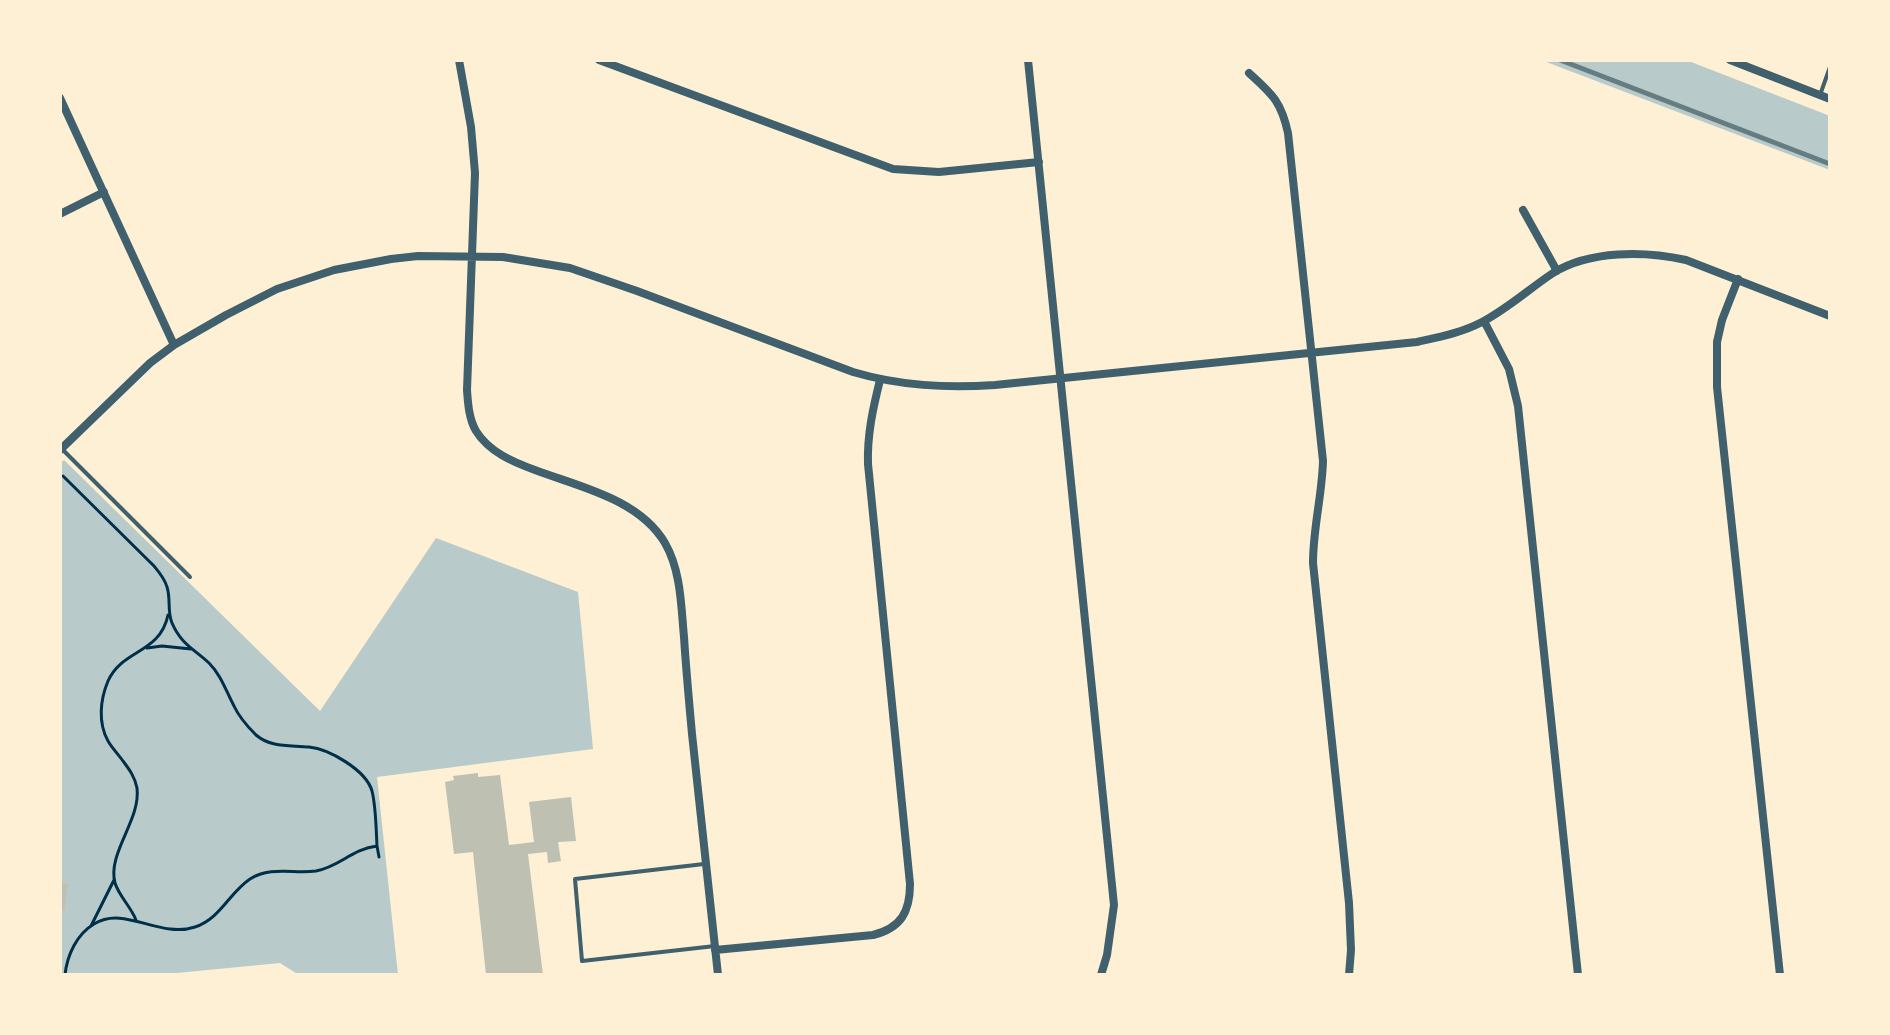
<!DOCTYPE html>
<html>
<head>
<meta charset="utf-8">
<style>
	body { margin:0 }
	#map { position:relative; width:1890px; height:1035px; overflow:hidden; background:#fdf0d5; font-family:"Sofia Sans Condensed",sans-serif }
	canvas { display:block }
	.frame { position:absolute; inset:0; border:62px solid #fdf0d5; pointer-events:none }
</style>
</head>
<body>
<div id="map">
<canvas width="1890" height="1035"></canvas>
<div class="frame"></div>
</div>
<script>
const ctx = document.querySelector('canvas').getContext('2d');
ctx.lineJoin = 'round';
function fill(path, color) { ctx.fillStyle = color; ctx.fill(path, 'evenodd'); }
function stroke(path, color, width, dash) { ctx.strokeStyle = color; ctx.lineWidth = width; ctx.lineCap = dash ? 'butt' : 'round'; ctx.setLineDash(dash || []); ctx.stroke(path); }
fill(new Path2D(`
	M1541 60H1686L1830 116V170Z
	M64 460 320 711 436 538 578 592 593 749 377 777 398 975H299L280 963 156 975H60V464Z`), '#b9caca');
fill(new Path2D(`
	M478 773V777L500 775 509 845 534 842 529 802 571 797 576 841 558 842 561 861 548 863 547 852 528 854 543 975H486L473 852 454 854 445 782 454 780 453 776Z
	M60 883 68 884 64 911 60 910Z`), '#bec0b2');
stroke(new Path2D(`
	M63 476 154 566C159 572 165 579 167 587 171 599 167 611 172 623 181 644 194 649 209 663 221 675 226 691 234 706 239 717 247 726 256 735 271 748 290 745 309 747 329 749 366 770 372 791 376 807 376 828 377 846
	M147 648 162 646 191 649
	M136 920C131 907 119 896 115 883 107 853 141 820 137 788 135 777 129 769 123 761 118 754 112 748 108 741 98 723 100 700 108 681 122 649 160 654 168 615
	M91 926 114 880
	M65 975C67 955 77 934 94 924 125 905 159 939 195 927 220 919 229 893 250 879 271 866 293 874 316 871 339 867 352 849 377 846L379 857`), '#003049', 3);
stroke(new Path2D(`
	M1820 95 1830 67
	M62 449 190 577
	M704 864 575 879 582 961 715 946`), '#3f606c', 4);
stroke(new Path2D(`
	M459 60 471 127 475 173 467 390C468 404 469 419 476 431 489 452 513 462 535 470 580 487 639 499 665 543 681 571 681 605 684 637 686 669 689 701 692 734 700 814 710 895 718 975
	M599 60 893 169 939 172 1039 162
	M1028 60 1114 905 1107 955 1101 975
	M1730 60 1830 99
	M1249 73C1272 94 1281 101 1288 133L1323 461C1322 496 1313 528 1313 563L1349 903 1351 950 1349 975
	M60 98 174 345
	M1523 210 1557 271
	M60 214 104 192
	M1738 279 1722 320 1717 342V387L1780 975
	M1484 321 1509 369 1518 406 1578 975
	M60 450 150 363 174 345 226 315 277 289 334 270 391 259 418 256 503 257 570 268 637 291 853 372C900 386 946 388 995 385L1417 342C1439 337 1461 333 1482 322 1507 309 1529 289 1553 273 1590 250 1645 251 1686 260L1830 316
	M715 950 873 935C901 928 910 912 910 884L868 464C867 435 873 408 880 380`), '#3f606c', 8);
stroke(new Path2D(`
	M1560 60 1830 164`), '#657d81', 5);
</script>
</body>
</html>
